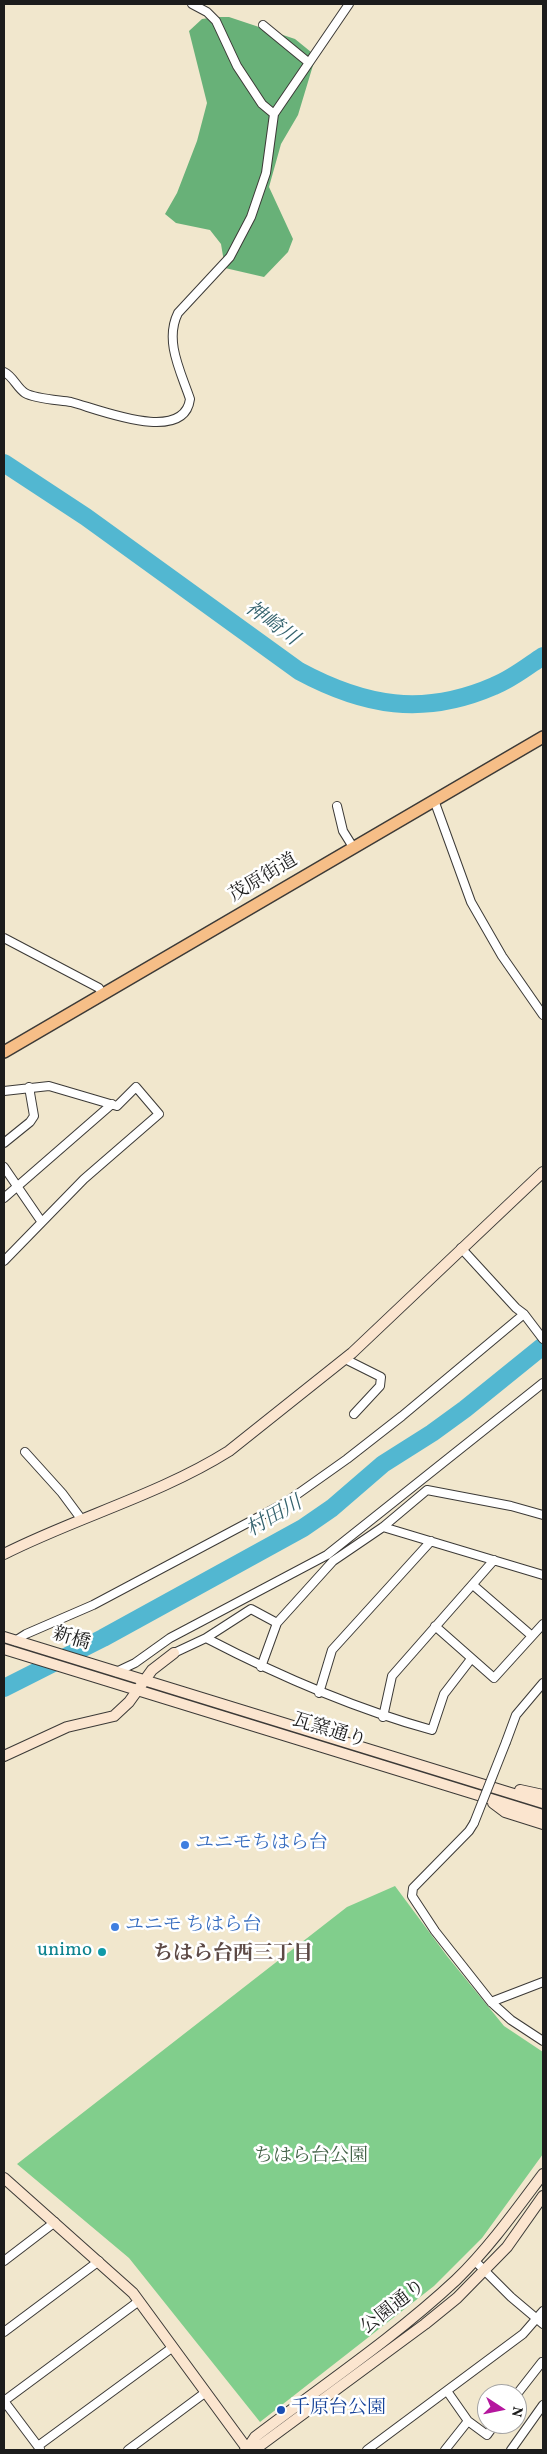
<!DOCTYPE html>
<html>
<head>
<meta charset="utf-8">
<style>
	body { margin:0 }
	#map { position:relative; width:547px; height:2454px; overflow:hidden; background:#f1e7cd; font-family:Vollkorn,serif }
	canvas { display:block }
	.frame { position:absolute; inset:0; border:5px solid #1c1c1c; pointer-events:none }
	.north { position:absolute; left:477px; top:2384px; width:50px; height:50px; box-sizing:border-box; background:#fff; border:1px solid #a4a4a4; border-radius:50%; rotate:101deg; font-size:14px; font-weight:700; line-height:20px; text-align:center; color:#1c1c1c }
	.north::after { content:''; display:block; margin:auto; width:18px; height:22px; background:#b5179e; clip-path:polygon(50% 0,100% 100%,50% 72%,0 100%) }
</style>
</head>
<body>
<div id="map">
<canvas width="547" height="2454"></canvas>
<div class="frame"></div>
<div class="north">N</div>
</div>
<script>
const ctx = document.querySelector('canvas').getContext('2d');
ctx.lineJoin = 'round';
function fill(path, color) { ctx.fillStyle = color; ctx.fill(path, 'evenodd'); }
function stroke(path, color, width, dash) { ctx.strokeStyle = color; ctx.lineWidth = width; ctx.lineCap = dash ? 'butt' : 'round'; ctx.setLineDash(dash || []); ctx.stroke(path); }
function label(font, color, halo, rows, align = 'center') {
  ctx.font = font + ' Vollkorn,"Noto Serif JP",serif'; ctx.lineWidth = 5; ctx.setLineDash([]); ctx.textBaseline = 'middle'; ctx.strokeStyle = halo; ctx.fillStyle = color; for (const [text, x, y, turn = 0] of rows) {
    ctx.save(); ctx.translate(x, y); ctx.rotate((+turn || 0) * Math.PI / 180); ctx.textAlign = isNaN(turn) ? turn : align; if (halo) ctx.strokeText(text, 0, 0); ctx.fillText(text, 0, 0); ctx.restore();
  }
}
fill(new Path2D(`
	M395 1886 447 1956 504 2026 543 2052V2154L482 2238 434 2286 260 2422 129 2258 17 2164 347 1907Z`), '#81ce8c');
fill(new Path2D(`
	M216 17H229L295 39 311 52 314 62 298 115 281 144 269 187 293 239 288 252 264 277 225 268 221 244 210 230 176 223 165 214 177 193 197 141 207 103 189 31 202 19Z`), '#68b178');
stroke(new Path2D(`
	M4 463 86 517 299 671C364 706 423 717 494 686 512 679 528 666 543 656
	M4 1688 103 1638 303 1528 332 1508 383 1464 432 1433 465 1409 543 1346`), '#52b7d1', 18);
const street = new Path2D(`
	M192 4 207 12 216 21 237 66 262 104 274 114
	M263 25 308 62
	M4 372C13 376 17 388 25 393 35 399 59 400 71 402 98 409 184 445 190 399 181 372 164 341 178 313L230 257 251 217 266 173 274 114 349 4
	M434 800 471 902 502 956 543 1015
	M337 806 343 831 353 847
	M4 938 99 988 102 994
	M4 1091 49 1086 117 1106 136 1087 159 1114 84 1179 4 1261
	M4 1143 30 1122 34 1116 29 1087
	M4 1167 41 1221
	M4 1198 112 1104
	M461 1248 516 1308 524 1314 543 1339
	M345 1359 381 1377 380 1386 354 1414
	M25 1452 62 1493 82 1520
	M383 1527 543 1575
	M473 1585 532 1636
	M435 1626 494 1678 543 1624
	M206 1638 251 1609 277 1623
	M15 1641 26 1634 93 1605 285 1503 347 1459 402 1416 524 1314
	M174 1653 206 1638C279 1676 352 1708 432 1730L444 1694 471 1659
	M261 1667 277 1623 333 1561 383 1527 427 1490 511 1506 543 1515
	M116 1672 135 1663 170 1638 327 1555 543 1383
	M319 1693 332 1650 431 1541
	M383 1717 392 1676 494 1560
	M506 1742 516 1715 543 1683
	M474 1823 469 1831 413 1888 412 1896 435 1931 491 2002 511 2020 543 2041
	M491 2002 543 1982
	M4 2261 55 2222
	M475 2261 511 2297 543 2324
	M4 2332 99 2261
	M447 2391 468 2421 487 2435 495 2424
	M517 2394 542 2362 543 2363
	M4 2401 139 2301
	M4 2401 40 2449
	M38 2446 173 2347
	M128 2450 206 2392
	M367 2450 523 2334 543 2311
	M445 2450 468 2421
	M511 2450 543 2405`);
const secondary = new Path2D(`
	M4 1554C77 1517 159 1495 229 1451L352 1353 543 1172
	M4 1637 543 1803
	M4 1649 543 1815
	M4 1756 67 1727 114 1716 129 1702 152 1670 174 1653
	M520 1790 543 1795
	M493 1803 505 1812 543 1824
	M4 2178 133 2293 248 2450
	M247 2449 255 2437C322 2386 395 2337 456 2280 489 2248 516 2210 543 2174
	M245 2450 261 2445 425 2324 457 2298 507 2247 543 2196`);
const primary = new Path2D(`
	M4 1052 543 737`);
stroke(street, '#3c3a37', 10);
stroke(secondary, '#3c3a37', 12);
stroke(primary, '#3c3a37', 14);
stroke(street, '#fff', 8);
stroke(secondary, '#fbe5cf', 10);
stroke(primary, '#f6be87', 11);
const streetBridge = new Path2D(`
	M474 1823 506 1742`);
stroke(streetBridge, '#3c3a37', 10, []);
stroke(streetBridge, '#fff', 8);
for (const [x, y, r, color] of [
	[185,1845,5,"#3f7fe0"],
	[115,1927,5,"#3f7fe0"],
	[102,1952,5,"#0f9aa8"],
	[281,2410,5,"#1a4fb4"]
]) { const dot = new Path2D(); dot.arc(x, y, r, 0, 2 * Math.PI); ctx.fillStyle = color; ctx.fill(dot); stroke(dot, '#fff', 2); }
label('19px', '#1c1c1c', '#fff', [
	["茂原街道",264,879,-31],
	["新橋",71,1640,17],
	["瓦窯通り",329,1732,17],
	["公園通り",394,2308,-38]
]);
label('19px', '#366cbe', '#fff', [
	["ユニモちはら台",195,1845],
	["ユニモ ちはら台",125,1927]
], 'left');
label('19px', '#0d838f', '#fff', [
	["unimo",92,1952]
], 'right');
label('19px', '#446349', '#fff', [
	["ちはら台公園",311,2158]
]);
label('19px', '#164399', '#fff', [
	["千原台公園",291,2410]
], 'left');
label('italic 20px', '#34626d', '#fff', [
	["神崎川",271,625,36],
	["村田川",275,1518,-30]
]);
label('bold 20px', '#5c4945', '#fff', [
	["ちはら台西三丁目",233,1955]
]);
</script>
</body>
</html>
